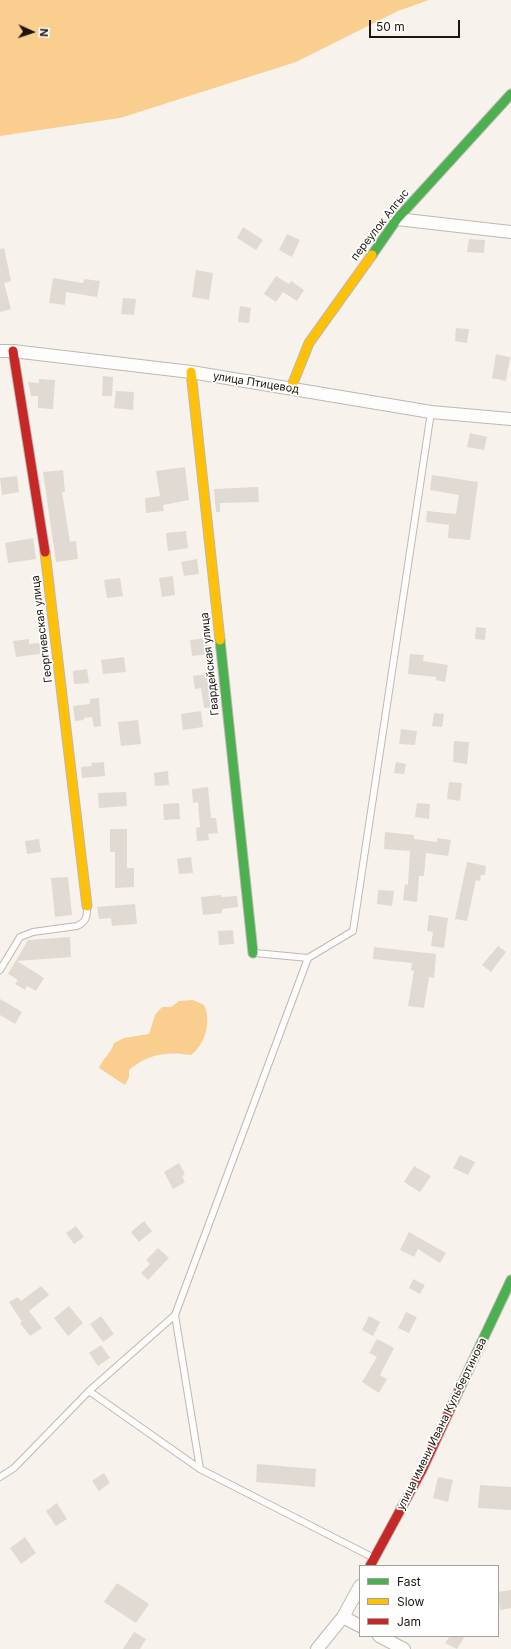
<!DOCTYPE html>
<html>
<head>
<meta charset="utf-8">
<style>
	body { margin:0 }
	#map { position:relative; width:511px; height:1649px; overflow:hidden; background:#f7f2ec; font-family:Inter,sans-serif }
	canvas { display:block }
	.legend { position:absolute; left:359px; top:1565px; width:140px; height:72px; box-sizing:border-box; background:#fff; border:1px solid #a5a29e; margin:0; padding:5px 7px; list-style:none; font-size:12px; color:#1d160c }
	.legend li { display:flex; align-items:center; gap:8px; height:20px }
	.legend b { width:20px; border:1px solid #a5a29e }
	.north { position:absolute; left:12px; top:12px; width:40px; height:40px; -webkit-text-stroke:3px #fff; paint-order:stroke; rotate:93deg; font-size:11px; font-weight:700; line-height:16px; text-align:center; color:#1d160c }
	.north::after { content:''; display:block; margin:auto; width:14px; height:18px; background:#1d160c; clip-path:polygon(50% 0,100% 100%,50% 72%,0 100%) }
	.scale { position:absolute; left:369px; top:20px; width:91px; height:18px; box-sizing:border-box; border:2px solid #1d160c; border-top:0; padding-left:5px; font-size:12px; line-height:14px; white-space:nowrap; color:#1d160c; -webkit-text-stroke:3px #fff; paint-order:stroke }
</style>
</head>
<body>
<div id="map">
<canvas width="511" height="1649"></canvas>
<ul class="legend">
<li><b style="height:5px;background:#4caf50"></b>Fast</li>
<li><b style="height:5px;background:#ffc107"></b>Slow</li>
<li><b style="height:5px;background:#c62828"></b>Jam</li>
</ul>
<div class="north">N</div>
<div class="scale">50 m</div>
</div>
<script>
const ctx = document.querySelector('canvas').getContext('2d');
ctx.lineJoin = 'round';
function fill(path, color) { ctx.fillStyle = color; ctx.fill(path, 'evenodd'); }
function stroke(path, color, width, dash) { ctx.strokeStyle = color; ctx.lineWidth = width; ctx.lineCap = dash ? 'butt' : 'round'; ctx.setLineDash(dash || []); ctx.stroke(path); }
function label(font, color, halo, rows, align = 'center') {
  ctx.font = font + ' Inter,sans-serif'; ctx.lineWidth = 3.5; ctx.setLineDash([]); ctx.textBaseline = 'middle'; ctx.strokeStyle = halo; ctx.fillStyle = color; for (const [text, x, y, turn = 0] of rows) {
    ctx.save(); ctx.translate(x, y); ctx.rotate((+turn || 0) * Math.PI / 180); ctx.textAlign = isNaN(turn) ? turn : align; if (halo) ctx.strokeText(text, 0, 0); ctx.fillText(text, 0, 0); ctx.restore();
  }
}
fill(new Path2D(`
	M0 0H429L398 11 296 62 120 118 0 136Z
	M193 1000 204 1005C212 1021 205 1045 191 1055 167 1051 148 1054 129 1070V1077L125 1085 99 1068C103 1058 111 1054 114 1043L124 1038 149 1034 155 1015 162 1007H171L179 1001Z`), '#f9ce8f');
fill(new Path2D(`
	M243 227 263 240 256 250 237 238Z
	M287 234 300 240 292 257 279 250Z
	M469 239 485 240 484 253 467 252Z
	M4 248 11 281 4 283 11 309 0 312V249Z
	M196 270 213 273 209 300 192 297Z
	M276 276 289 284 291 281 304 290 297 301 283 292 276 302 264 294Z
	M53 278 83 283 84 279 100 281 97 297 66 292 65 305 49 303Z
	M123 298 136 299 134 315 121 314Z
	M240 306 251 308 249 323 238 322Z
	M456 328 469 329 467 343 455 341Z
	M496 354 510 357 506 381 492 378Z
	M103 376 113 377 112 396H102Z
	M39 379 55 380 53 409 38 408V396H31L28 382 39 383Z
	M116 391 134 392 133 410 114 408Z
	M470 433 487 437 484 450 467 447Z
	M185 467 189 500 163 505 164 511 146 513 145 498 160 496 156 471Z
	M63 470 65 492H62L70 542 76 541 78 559 56 562 43 472Z
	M432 475 478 482 470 540 448 538 449 525 426 522 427 511 456 514 459 495 430 490Z
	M17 476 19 492 2 495 0 478Z
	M258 487 259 502 220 503V512H216L214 489Z
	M186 531 188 548 168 551 166 533Z
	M33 538 36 559 8 563 5 543Z
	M197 559 199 574 184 576 181 562Z
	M173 576 175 595 162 597 159 578Z
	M120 578 123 596 107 598 104 580Z
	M476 627 486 628 485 640 475 639Z
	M207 638 210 654 192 656 190 640Z
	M29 639V644L44 642 46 653 16 657 13 641Z
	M410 654 424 655 423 661 448 665 445 682 436 680V677L408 674Z
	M124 657 126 672 103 674 101 660Z
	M87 669 89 683 74 684 73 671Z
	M209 674 212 696 215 695 217 707 204 708 201 688 195 689 193 676Z
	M99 698 101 726 94 727 92 717 84 718V720L75 721 73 706 90 704V699Z
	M201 711 203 727 183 730 181 714Z
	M434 713 444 714 442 727 432 726Z
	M138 720 141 744 121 746 118 722Z
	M401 729 417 731 415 745 399 744Z
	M454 741 469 742 467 764 453 762Z
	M104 762 105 776 82 778 81 767 92 766 91 763Z
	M396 762 406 764 404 774 394 773Z
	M168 771 169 785 155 786 154 773Z
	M449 782 462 783 460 801 447 799Z
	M208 787 211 818H216L218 833 208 834 209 840 197 841 196 828 200 827 198 802 193 803 192 789Z
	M126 792 127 806 99 808 98 793Z
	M179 803 180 819 164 820 163 804Z
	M417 803 430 804 429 819 415 817Z
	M110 829H127V868H134V887L115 888V852H110Z
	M385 832 414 835V839L437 842V838L451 840 448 856 426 853 424 876H419L417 902 403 900 405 884 408 885 410 851 384 849Z
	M39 839 41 852 27 854 25 841Z
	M191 857 193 873 179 874 177 859Z
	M467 862 486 866 485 875H481L480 881 476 880 467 921 455 919Z
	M68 877 72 915 55 917 51 878Z
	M378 890 394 891 392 906 377 904Z
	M221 895V897L237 896 238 907 222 909V913L203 915 201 897Z
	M135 904 137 924 112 926 111 918 99 919 97 907Z
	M429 915 448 918 444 948 431 946 433 932 427 931Z
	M233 930 234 944 219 945 218 931Z
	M70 937 71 957 17 961 44 978 36 991 27 986 25 990 15 984 18 980 8 974 28 940Z
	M498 946 506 952 491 972 482 965Z
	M374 947 436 954 434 978 429 977 424 1008 408 1006 414 971 411 970 412 963 373 959Z
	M0 999 22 1012 15 1024 0 1015Z
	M460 1155 475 1162 468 1175 453 1168Z
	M179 1163 185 1174 182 1176 185 1182 173 1189 164 1172Z
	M414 1166 431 1176 420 1192 404 1182Z
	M144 1221 152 1231 139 1242 131 1232Z
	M76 1226 84 1237 74 1244 66 1233Z
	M409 1232 446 1253 440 1263 418 1249 414 1257 400 1250Z
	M158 1248 169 1258 148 1280 141 1273 150 1264 146 1260Z
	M413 1279 425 1285 420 1294 409 1288Z
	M41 1286 49 1295 29 1311 42 1328 30 1336 20 1323 22 1322 9 1302 18 1297 21 1301Z
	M69 1306 83 1323 68 1336 54 1318Z
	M406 1312 417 1317 409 1333 398 1328Z
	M101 1316 114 1334 103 1342 90 1324Z
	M369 1316 380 1322 373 1336 362 1330Z
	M377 1339 394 1348 380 1375 387 1379 379 1393 362 1382 377 1357 369 1353Z
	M101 1345 110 1358 98 1366 89 1353Z
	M257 1464 316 1469 315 1487 256 1482Z
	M104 1473 110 1483 99 1491 92 1481Z
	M438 1477 453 1480 448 1502 433 1498Z
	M480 1485 511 1487V1510L478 1508Z
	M57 1503 67 1519 56 1526 46 1511Z
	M25 1537 36 1553 21 1564 10 1548Z
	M117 1583 149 1604 136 1623 104 1602Z
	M511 1590V1608L500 1610 498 1592Z
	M134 1632 146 1639 140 1649H123Z
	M450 1636H465L457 1649 445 1643Z`), '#e0dad2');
const lane = new Path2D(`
	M255 953 308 958
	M0 970 20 937 33 932 77 926C86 922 87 917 87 908
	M89 1391 175 1315
	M0 1477 14 1468 89 1391 200 1469
	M372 1557 200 1469 175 1315 308 958 353 931 431 412`);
const street = new Path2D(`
	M397 219 511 232
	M0 351H13L191 372 431 412 511 419
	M343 1617 360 1626
	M379 1636 404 1649
	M317 1649 343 1617 360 1586`);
const fast = new Path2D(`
	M372 255 397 219 511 94
	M220 640 253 953
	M460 1388 511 1280`);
const slow = new Path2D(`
	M191 372 220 640
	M291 388 309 343 372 255
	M45 552 87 906`);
const jam = new Path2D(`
	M13 351 45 552
	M370 1566 422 1470 460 1388`);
stroke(lane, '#beb8b1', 8);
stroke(street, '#beb8b1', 14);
stroke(fast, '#beb8b1', 11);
stroke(slow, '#beb8b1', 11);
stroke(jam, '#beb8b1', 11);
stroke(lane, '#fefdfc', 6);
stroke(street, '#fefdfc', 12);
stroke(fast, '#4caf50', 9);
stroke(slow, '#ffc107', 9);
stroke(jam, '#c62828', 9);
label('11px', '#1d160c', '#fff', [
	["переулок Алгыс",380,225,-52],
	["улица Птицевод",256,383,9],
	["Георгиевская улица",42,629,-97],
	["Гвардейская улица",210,664,-96],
	["улица имени Ивана Кульбертинова",442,1424,-64]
]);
</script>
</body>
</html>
